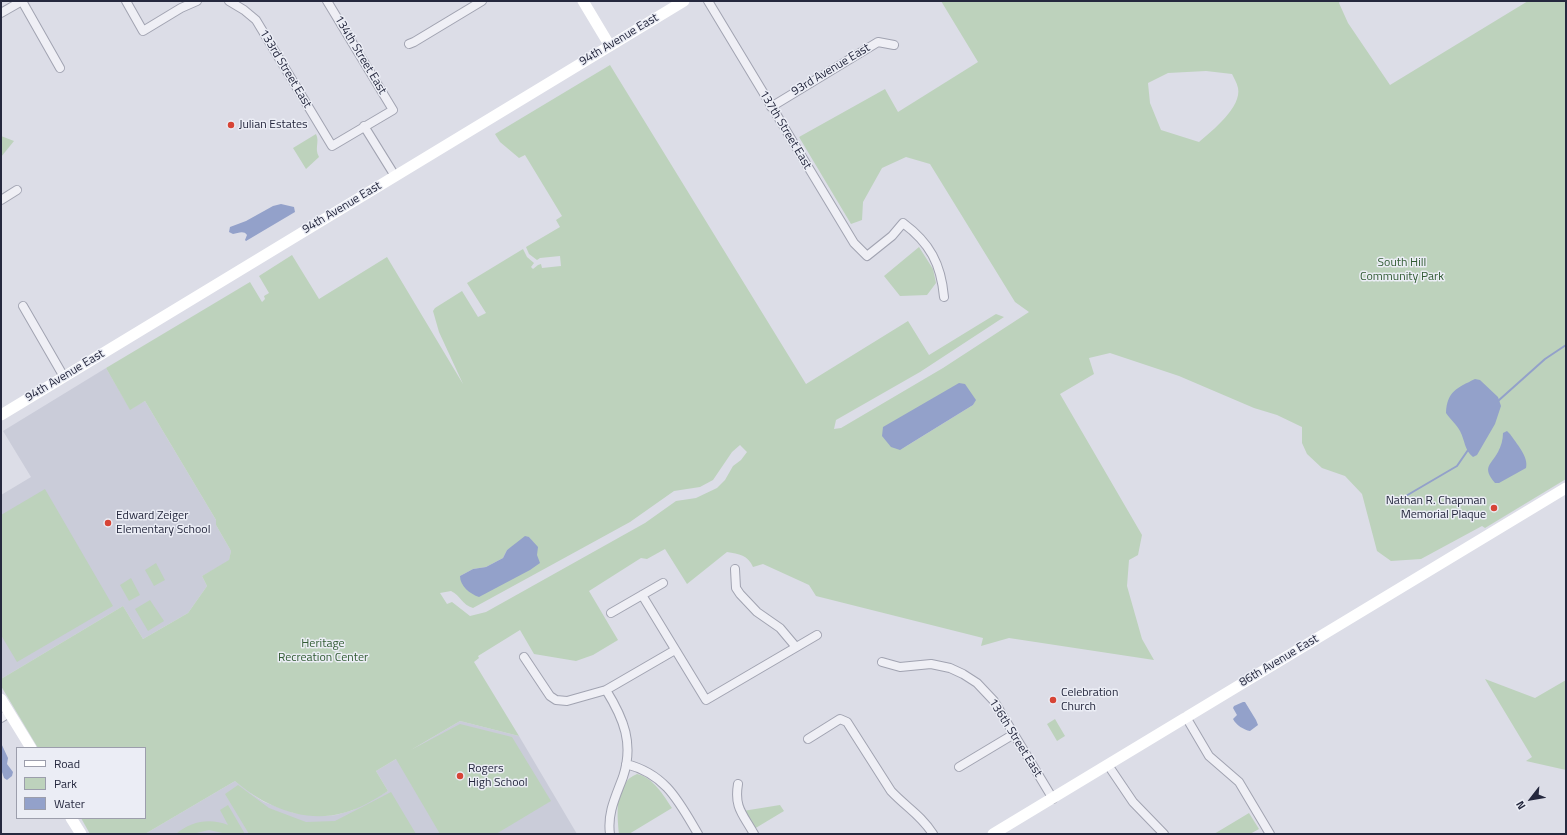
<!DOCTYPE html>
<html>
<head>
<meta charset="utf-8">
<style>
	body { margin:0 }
	#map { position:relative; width:1567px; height:835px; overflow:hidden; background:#dcdde7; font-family:"Titillium Web",sans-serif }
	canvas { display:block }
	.frame { position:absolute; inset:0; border:2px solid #25283e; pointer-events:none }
	.legend { position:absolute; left:16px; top:747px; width:130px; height:72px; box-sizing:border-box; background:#ebedf5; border:1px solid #9c9eac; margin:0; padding:5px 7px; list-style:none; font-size:12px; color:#25283e }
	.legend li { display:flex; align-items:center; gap:8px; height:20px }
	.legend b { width:20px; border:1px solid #9c9eac }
	.north { position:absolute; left:1511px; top:779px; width:40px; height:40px; -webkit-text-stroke:3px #ebedf5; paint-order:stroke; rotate:239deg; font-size:11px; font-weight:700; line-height:16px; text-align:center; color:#25283e }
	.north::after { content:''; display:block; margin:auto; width:14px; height:18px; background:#25283e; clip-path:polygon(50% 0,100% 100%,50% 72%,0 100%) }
</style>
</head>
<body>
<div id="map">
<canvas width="1567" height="835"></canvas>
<div class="frame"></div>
<ul class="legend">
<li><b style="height:5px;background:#fff"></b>Road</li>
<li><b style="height:11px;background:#bdd2bc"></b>Park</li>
<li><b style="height:11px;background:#93a1ca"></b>Water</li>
</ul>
<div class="north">N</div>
</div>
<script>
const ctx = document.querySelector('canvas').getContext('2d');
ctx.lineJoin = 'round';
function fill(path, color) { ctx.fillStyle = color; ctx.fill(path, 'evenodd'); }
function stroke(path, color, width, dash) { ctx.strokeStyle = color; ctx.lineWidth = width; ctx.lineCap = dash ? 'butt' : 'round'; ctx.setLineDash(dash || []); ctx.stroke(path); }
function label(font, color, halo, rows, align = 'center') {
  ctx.font = font + ' "Titillium Web",sans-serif'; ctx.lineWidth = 3; ctx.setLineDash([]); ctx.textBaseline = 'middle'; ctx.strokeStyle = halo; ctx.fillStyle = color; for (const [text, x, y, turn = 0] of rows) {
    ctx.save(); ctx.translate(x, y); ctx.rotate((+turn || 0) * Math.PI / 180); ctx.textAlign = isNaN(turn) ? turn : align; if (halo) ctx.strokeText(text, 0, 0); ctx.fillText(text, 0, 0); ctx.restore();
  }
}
fill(new Path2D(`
	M106 368 130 409 145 401 216 520V525L231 551 229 561 202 576 207 586 188 613 143 639 123 606 1 679V495L31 477 3 431Z
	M460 721 519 736 577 834H145L235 781 253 795 264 802 294 813 325 816 336 815 353 810 388 791 376 771Z`), '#caccd9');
fill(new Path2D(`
	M941 1H1340L1339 3 1348 23 1390 85 1528 1H1566V479L1485 528 1482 526 1421 559 1391 561 1377 551 1362 494 1345 476 1322 468 1307 454 1302 443V427L1277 415 1254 408 1179 376 1110 353 1089 358 1094 374 1060 394 1142 535 1138 555 1129 560 1127 586 1142 639 1154 660 1009 638 981 646 983 638 816 596 809 585 763 564 753 567C748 555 739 554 727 552L687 584 665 549 647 559 641 558 589 591 618 640 593 655 576 661 534 654 520 630 478 656 479 658 474 662 519 736 460 721 411 750 460 724 512 737 551 801 496 834H440L396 759 376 771 388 791C374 800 359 809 343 813 304 824 264 806 235 781L145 834H90L81 818H145V748H38L1 686V679L123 606 143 639 188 613 207 586 202 576 229 560 231 551 216 525V520L145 401 130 410 106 368 250 282 262 302 265 299 264 296 269 293 259 276 292 255 319 299 387 257 463 384 439 332 433 311 435 308 462 291 478 317 486 313 467 283 523 249 527 257 534 263 531 267 533 269 538 265 541 264 542 268 561 266 560 256 540 258 537 260 529 254 526 247 560 227 556 220 562 216 525 155 519 158 500 142 495 134 610 65 806 384 908 321 929 355 996 314 1004 317 920 372 836 420 834 429 841 428 943 368 1029 312 1015 302 930 164 906 157 882 168 863 202 862 220 851 224 799 137 885 89 898 112 978 62ZM1206 71 1232 74C1234 78 1237 83 1238 88 1242 107 1212 131 1199 142L1161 130 1150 103 1148 83 1168 73ZM975 400 973 405 900 450ZM740 445 747 452 741 460 733 466 725 480 717 488 696 498 676 501 645 523 486 612 470 616 452 602 447 604 440 593 451 591C461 596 462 605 473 608L630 522 674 491 700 487 713 480 732 452ZM529 537 535 545 537 555 460 576 473 569 486 567 503 558 507 550Z
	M316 134C320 142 314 148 319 157L306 169 293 148Z
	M1 136 14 141 1 157Z
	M919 247 933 269 936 283 927 295 900 296 884 276Z
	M45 489 113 606 17 662 1 635V515Z
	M156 563 165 580 154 586 145 570Z
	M131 578 140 595 129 601 120 585Z
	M150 600 164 621 148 631 135 609Z
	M1485 679 1535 698 1566 680V770L1526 761 1532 757Z
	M1055 719 1065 736 1057 741 1047 724Z
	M637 774C653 777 664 796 672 808L629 834H619C617 814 614 783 637 774Z
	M238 785 269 808 306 822 335 821 391 792 416 834H249L225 794Z
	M228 805 245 834H227L209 830 192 834H176C191 821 210 818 228 825L220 810Z
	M780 805 784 811 754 829 743 811Z
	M1249 813 1259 829 1250 834H1214Z`), '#bdd2bc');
fill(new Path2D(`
	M281 204 294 207 295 212 246 241 245 240 247 235C244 230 238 233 233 234L229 232 230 227 246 221 273 206Z
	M1475 379 1480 380 1498 397 1501 406 1495 424 1477 455 1473 457C1464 450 1465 440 1460 431 1457 425 1450 419 1446 413 1447 391 1457 388 1475 379Z
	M959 383 965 384 976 400 973 405 900 450 891 447 882 436 883 427Z
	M1507 431 1510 434C1516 443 1529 457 1526 468L1499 483H1495C1482 467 1490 466 1498 452 1501 446 1503 440 1503 433Z
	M525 536 529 537 538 547 537 555 540 563 530 570 479 597C470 594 460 586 460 576L473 569 486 567 503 558 507 550Z
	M1243 702H1245L1256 720 1258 725 1250 731C1244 730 1236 725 1233 719L1237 715 1233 708 1234 706Z
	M1 743 8 758 7 764 13 772 12 776 7 780 4 778 1 769Z`), '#93a1ca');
stroke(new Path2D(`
	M1498 401 1545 359 1566 345
	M1399 500 1457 466 1468 450`), '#93a1ca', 2);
const street = new Path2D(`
	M22 1 60 68
	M126 1 143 31 181 8 197 1
	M229 1 244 10 256 20 332 146 393 110 327 1
	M708 1 854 243 867 256 892 236 903 223C930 243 941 264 944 297
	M1 13 22 1
	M409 44 414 42 482 1
	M771 107 878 42 894 45
	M364 126 395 176
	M1 200 17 190
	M23 306 64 377
	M735 569 736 588 740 594 757 612 780 628 796 647
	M642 595 706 700 817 635
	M611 613 663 583
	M524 657 550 696 556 700 567 701 606 690 675 650
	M882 662 900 667 931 664 950 668 963 674 977 683 994 701 1053 799
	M606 690C624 719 634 744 623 777 616 796 607 813 610 834
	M1186 717 1209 756 1239 782 1270 834
	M1 718 9 713
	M808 739 840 719 847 722 891 791C906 807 921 815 933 834
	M626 764C666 774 679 802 698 834
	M1108 765 1133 802 1164 834
	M959 767 1014 734
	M738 784C734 808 743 814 754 834`);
stroke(street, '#a1a3b1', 10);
stroke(street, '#efeff5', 8);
stroke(new Path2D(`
	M583 1 610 46
	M1 415 684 1
	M1 699 31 748
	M71 818 81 834
	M993 834 1566 488`), '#fff', 11);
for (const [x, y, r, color] of [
	[231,125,4,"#d74436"],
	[1494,508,4,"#d74436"],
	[108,523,4,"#d74436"],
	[1053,700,4,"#d74436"],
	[460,776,4,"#d74436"]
]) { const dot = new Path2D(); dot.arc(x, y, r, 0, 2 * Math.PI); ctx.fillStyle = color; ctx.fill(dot); stroke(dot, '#ebedf5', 1.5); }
label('12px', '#25283e', '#ebedf5', [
	["94th Avenue East",619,40,-31],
	["134th Street East",360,55,59],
	["133rd Street East",285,69,59],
	["93rd Avenue East",831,70,-31],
	["137th Street East",785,130,59],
	["94th Avenue East",342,208,-31],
	["94th Avenue East",65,376,-31],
	["86th Avenue East",1279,661,-31],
	["136th Street East",1015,738,58]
]);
label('12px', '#25283e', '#ebedf5', [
	["Julian Estates",239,125],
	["Nathan R. Chapman",1486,501,"right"],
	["Memorial Plaque",1486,515,"right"],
	["Edward Zeiger",116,516],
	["Elementary School",116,530],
	["Celebration",1061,693],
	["Church",1061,707],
	["Rogers",468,769],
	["High School",468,783]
], 'left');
label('12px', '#315b33', '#ebedf5', [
	["South Hill",1402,263],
	["Community Park",1402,277],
	["Heritage",323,644],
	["Recreation Center",323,658]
]);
</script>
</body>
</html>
